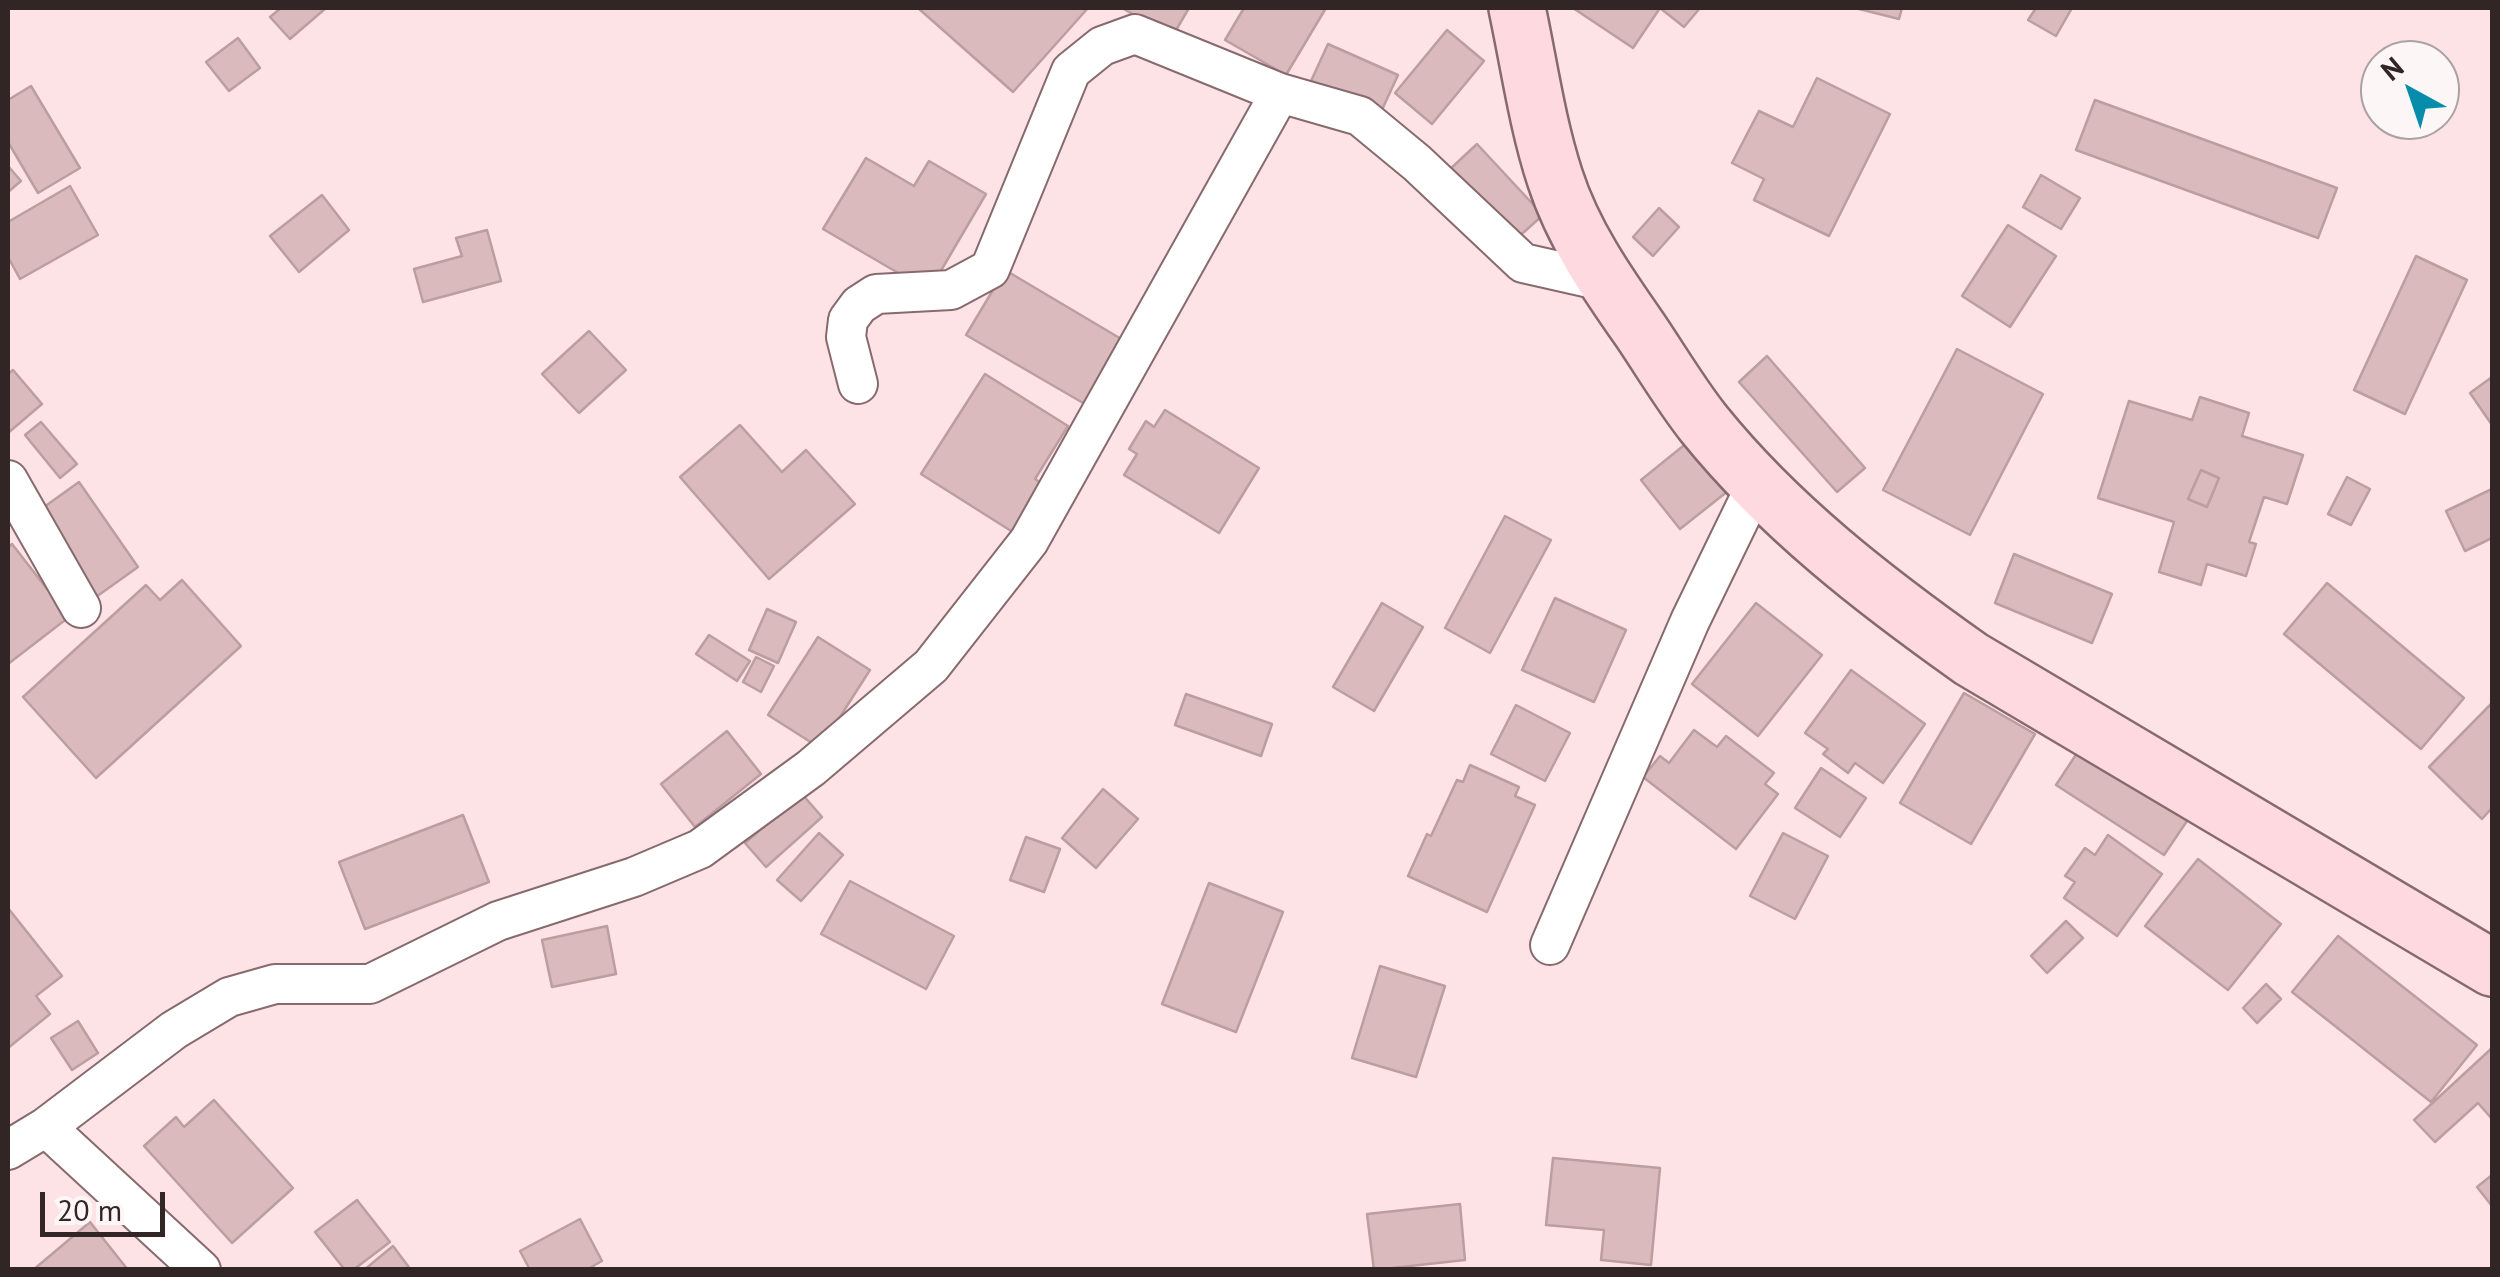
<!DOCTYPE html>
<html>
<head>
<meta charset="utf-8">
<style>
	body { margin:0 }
	#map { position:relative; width:2500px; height:1277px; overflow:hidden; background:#fee3e6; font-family:"PT Sans",sans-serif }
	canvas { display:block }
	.frame { position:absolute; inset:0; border:10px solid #312526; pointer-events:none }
	.north { position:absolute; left:2360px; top:40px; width:100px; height:100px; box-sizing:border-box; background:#fdf6f7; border:2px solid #aba2a3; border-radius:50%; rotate:320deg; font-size:28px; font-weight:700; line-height:40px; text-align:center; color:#312526 }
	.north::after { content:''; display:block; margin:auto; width:35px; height:45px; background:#078dac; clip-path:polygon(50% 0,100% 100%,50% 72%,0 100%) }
	.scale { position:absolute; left:40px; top:1192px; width:125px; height:45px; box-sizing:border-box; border:5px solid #312526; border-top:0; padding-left:12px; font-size:30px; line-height:35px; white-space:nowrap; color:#312526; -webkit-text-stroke:8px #fdf6f7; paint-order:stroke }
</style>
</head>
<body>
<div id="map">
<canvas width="2500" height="1277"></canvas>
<div class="frame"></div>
<div class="north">N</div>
<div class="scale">20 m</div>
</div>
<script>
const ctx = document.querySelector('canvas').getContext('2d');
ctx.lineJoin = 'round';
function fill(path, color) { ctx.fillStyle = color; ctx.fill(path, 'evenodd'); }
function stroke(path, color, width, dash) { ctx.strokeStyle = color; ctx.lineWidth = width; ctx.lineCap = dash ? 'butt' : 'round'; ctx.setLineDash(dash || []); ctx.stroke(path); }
const building = new Path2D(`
	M281 8H326L290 39 270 17Z
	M918 8H1088L1013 92Z
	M1122 8H1189L1172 37Z
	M1244 8H1326L1286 75 1225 40Z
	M1573 8H1660L1633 48Z
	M1660 8H1700L1684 27Z
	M1855 8H1902L1899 19Z
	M2036 8H2072L2056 36 2028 20Z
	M1447 30 1484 61 1432 124 1395 93Z
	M238 38 260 68 229 91 206 62Z
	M1328 44 1398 75 1381 112 1311 81Z
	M1817 78 1890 114 1829 236 1754 200 1764 179 1732 163 1759 111 1793 127Z
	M31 86 80 168 38 193 8 142V100Z
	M2095 100 2337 188 2318 238 2076 150Z
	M1477 144 1543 215 1514 241 1448 171Z
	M866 158 914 186 929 161 986 194 929 291 823 229Z
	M8 166 21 181 8 192Z
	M2041 175 2080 198 2061 229 2023 207Z
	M70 186 98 235 20 279 8 257V222Z
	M322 195 349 230 299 272 270 236Z
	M1659 208 1679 227 1653 256 1633 237Z
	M2008 225 2056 256 2010 327 1962 296Z
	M487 230 501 281 423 302 414 269 462 256 456 238Z
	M2416 256 2467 280 2405 414 2354 390Z
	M1005 270 1128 343 1090 407 966 335Z
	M589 331 626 370 579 413 542 374Z
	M1957 349 2043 394 1970 535 1883 490Z
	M1767 356 1865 468 1837 492 1739 382Z
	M13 370 42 404 8 433V374Z
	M985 374 1068 426 1035 479 1049 488 1019 536 921 474Z
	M2492 377V425L2470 393Z
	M2200 397 2249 413 2242 436 2303 455 2287 504 2264 497 2249 542 2256 544 2246 576 2207 564 2201 585 2159 572 2174 522 2098 498 2129 401 2192 420ZM2201 470 2219 478 2207 507 2188 499Z
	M1165 410 1259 468 1219 533 1124 475 1137 454 1129 449 1146 421 1154 427Z
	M41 422 77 464 60 478 25 435Z
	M740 425 782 472 806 450 855 504 769 579 680 477Z
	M1688 442 1728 491 1680 529 1641 480Z
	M2201 470 2219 478 2207 507 2188 499Z
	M2347 477 2370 489 2351 525 2328 514Z
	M79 482 138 567 96 597 37 512Z
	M2492 489V538L2465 551 2446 511Z
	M1505 516 1551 540 1490 653 1445 628Z
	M12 544 69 617 8 664V548Z
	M2014 554 2112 594 2092 643 1995 603Z
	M182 580 241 646 96 778 23 697 146 585 160 600Z
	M2327 583 2464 698 2421 749 2284 634Z
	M1555 598 1626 630 1594 702 1522 670Z
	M1382 603 1423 627 1374 711 1333 687Z
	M1756 603 1822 655 1758 736 1692 684Z
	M767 609 796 622 778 663 749 650Z
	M709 635 750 661 737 681 696 654Z
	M818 637 870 670 820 748 768 715Z
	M756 657 774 666 761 692 743 682Z
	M1851 670 1925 724 1883 783 1855 763 1848 773 1823 754 1828 749 1805 733Z
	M1964 693 2035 734 1971 844 1900 803Z
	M1186 694 1272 724 1261 756 1175 725Z
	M2492 703V808L2482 819 2429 767Z
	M1516 705 1570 733 1545 781 1491 754Z
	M1694 730 1717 747 1726 736 1774 773 1765 784 1778 794 1736 849 1643 777 1660 756 1669 763Z
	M727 731 761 774 695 827 661 784Z
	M2081 747 2189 818 2164 855 2056 785Z
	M1470 765 1519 787 1515 796 1535 805 1487 912 1408 876 1427 834 1431 836 1457 780 1463 782Z
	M1821 768 1866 798 1840 837 1795 808Z
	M1103 789 1138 819 1096 868 1062 838Z
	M802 794 822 817 766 867 745 843Z
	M463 815 489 882 365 929 339 862Z
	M819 833 843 855 801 901 777 880Z
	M1783 833 1828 856 1795 919 1750 896Z
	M2108 835 2162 874 2117 936 2064 898 2075 882 2065 876 2085 848 2095 855Z
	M1026 837 1060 849 1044 892 1010 880Z
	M2198 859 2281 924 2228 990 2145 926Z
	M850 881 954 936 926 989 821 934Z
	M1209 883 1283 912 1236 1032 1162 1004Z
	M8 908 62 976 36 996 50 1014 8 1048Z
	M2066 921 2083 938 2047 973 2031 956Z
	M607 926 616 974 552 987 542 940Z
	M2338 936 2477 1045 2431 1102 2292 992Z
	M1380 966 1445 986 1416 1077 1352 1058Z
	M2266 984 2281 999 2257 1023 2243 1008Z
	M78 1021 98 1053 72 1070 51 1038Z
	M2492 1048V1119L2478 1103 2435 1142 2414 1120Z
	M214 1100 293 1188 232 1243 144 1146 176 1117 184 1127Z
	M1553 1158 1660 1168 1651 1265 1601 1260 1604 1230 1546 1225Z
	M2492 1175V1206L2477 1187Z
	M357 1200 390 1242 353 1270H345L315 1232Z
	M1460 1204 1465 1260 1374 1270 1367 1214Z
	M580 1219 602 1261 586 1270H530L520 1251Z
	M90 1222 128 1270H33Z
	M393 1246 411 1270H364Z`);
fill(building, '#dababd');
stroke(building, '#bc9da0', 2.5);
const street = new Path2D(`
	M858 384 846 337 848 320 859 305 876 294 951 290 990 269 1071 71 1102 46 1135 34 1280 93 1360 116 1417 163 1523 263 1607 282
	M8 480 81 608
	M1550 945 1690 621 1757 483
	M46 1127 201 1270
	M8 1150 46 1127 174 1030 229 997 275 984H370L498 921 634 877 700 849 811 768 931 666 1029 541 1280 93`);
const secondary = new Path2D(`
	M1517 8C1529 64 1537 123 1555 178 1573 234 1607 283 1640 330 1661 361 1681 395 1704 424 1779 517 1875 591 1971 659L2492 968`);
stroke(street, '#876a6d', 42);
stroke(secondary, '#876a6d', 60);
stroke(street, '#fff', 38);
stroke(secondary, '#fed9df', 55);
</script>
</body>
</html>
